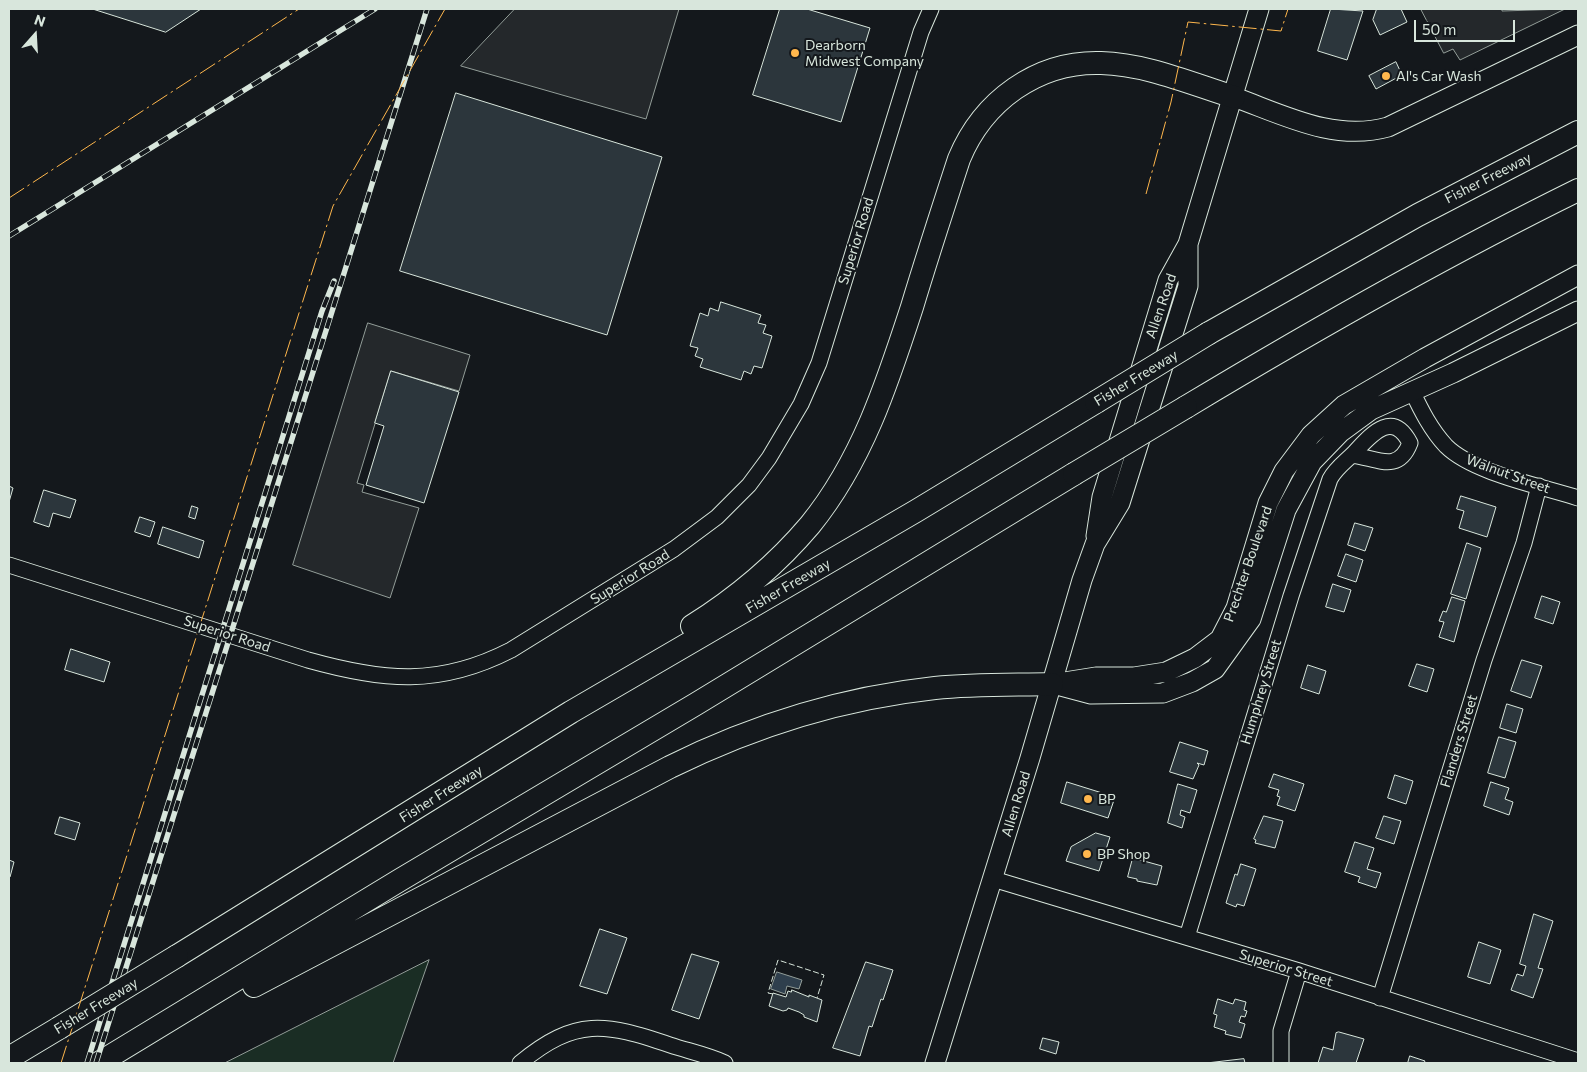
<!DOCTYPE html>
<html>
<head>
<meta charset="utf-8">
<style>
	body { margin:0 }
	#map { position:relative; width:1587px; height:1072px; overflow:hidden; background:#14181c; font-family:Commissioner,sans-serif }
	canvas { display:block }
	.frame { position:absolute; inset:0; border:10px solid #d8e6dc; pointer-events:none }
	.north { position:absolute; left:10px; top:10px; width:50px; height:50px; -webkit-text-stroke:4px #14181c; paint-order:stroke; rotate:19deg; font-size:14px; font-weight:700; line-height:20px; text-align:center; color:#d8e6dc }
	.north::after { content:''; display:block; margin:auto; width:18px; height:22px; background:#d8e6dc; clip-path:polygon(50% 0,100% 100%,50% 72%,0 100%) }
	.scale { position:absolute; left:1414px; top:20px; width:101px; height:22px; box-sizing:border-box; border:2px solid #d8e6dc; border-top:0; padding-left:6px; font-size:15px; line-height:18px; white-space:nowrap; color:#d8e6dc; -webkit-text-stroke:4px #14181c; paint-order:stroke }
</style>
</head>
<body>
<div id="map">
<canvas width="1587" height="1072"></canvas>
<div class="frame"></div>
<div class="north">N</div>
<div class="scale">50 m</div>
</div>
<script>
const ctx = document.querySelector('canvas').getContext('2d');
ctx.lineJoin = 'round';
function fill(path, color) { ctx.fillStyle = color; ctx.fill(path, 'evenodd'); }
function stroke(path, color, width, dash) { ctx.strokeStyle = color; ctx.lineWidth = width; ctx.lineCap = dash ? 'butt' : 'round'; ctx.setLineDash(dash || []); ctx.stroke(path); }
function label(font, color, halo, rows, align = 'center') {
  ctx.font = font + ' Commissioner,sans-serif'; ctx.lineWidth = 4; ctx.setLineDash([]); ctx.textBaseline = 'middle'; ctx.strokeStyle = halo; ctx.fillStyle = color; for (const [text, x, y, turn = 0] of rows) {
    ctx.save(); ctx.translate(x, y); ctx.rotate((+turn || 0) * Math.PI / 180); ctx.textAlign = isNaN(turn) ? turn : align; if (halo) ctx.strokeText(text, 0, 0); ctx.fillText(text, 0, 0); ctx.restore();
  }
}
const green = new Path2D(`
	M429 960 393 1063H225Z`);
fill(green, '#1a2d24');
stroke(green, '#939e99', 1);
const parking = new Path2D(`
	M515 9H679L646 119 461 66Z
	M1421 9H1502V11L1565 9 1460 60 1453 49 1444 53Z
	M368 323 470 355 459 391 391 371 357 483 364 485 362 492 419 508 390 598 293 565Z`);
fill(parking, '#24282b');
stroke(parking, '#939e99', 1);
const water = new Path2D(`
	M777 972 802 980 799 989 787 986 785 994 771 989Z`);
fill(water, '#2f3f4d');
stroke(water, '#939e99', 1);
const building = new Path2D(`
	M93 9H201L166 32Z
	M780 9H807L870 28 841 122 753 95Z
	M1331 9 1363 11 1347 60 1318 51Z
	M1377 9H1401L1407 22 1380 35 1373 20Z
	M1396 62 1402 75 1376 89 1369 76Z
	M456 93 662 157 607 335 400 271Z
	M721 302 761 315 758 323 766 325 763 333 772 336 762 368 754 366 751 374 744 371 741 380 700 367 703 359 695 356 698 348 690 346 700 313 708 316 710 308 718 311Z
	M391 371 459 392 424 503 366 485 384 426 375 423Z
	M9 486 13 488 9 502Z
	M44 490 76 500 70 518 53 513 49 527 34 522Z
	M1461 496 1496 507 1487 537 1459 528 1464 511 1457 509Z
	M192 506 198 508 195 519 189 517Z
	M140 517 155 522 150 537 135 532Z
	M1355 523 1373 528 1365 551 1348 545Z
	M163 527 204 541 199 558 158 544Z
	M1467 543 1481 548 1466 599 1451 594Z
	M1346 554 1363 560 1356 582 1338 576Z
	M1333 584 1351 590 1344 612 1326 607Z
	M1542 596 1560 602 1553 624 1535 618Z
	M1452 597 1465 601 1454 642 1439 637 1444 622 1439 621 1443 611 1446 612Z
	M71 649 110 662 104 682 65 670Z
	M1522 660 1542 666 1531 698 1511 691Z
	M1417 664 1434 669 1427 692 1409 686Z
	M1308 665 1326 671 1319 694 1301 688Z
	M1507 704 1523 709 1516 733 1500 728Z
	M1499 737 1516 742 1505 778 1488 773Z
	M1180 742 1208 751 1204 765 1197 763 1199 765 1193 779 1170 772Z
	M1274 774 1304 784 1295 811 1277 805 1280 797 1277 796 1279 790 1269 787Z
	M1395 775 1413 781 1406 804 1388 798Z
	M1067 782 1115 797 1108 818 1061 803Z
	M1491 782 1509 788 1505 799 1513 802 1509 815 1484 806Z
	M1178 784 1197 790 1190 813 1181 810 1180 815 1185 817 1182 828 1168 823Z
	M1264 816 1283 821 1275 848 1255 843 1256 840 1254 839Z
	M1384 816 1401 821 1394 844 1376 838Z
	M60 817 80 823 75 840 55 834Z
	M1096 833 1110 837 1099 871 1066 861 1071 847Z
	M1355 842 1374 848 1367 869 1381 873 1376 888 1358 882 1360 877 1345 872Z
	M1133 858 1162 866 1157 885 1137 881V879L1128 877Z
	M9 860 14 862 10 877 9 876Z
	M1241 864 1256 869 1244 906 1237 904 1236 907 1226 903 1235 874 1237 875Z
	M1534 914 1553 921 1538 968 1543 969 1533 998 1511 990 1517 974 1523 976 1526 966 1520 964Z
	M600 929 627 938 607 994 580 986Z
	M1479 942 1501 950 1490 984 1468 977Z
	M692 954 719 962 699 1019 672 1010Z
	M866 962 893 970 883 1000 881 999 872 1027 869 1026 860 1056 833 1048Z
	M792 990 809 997V995L822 1000 817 1022 804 1017V1015L799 1012 788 1008 787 1010 783 1011 769 1006 773 993 786 997 788 991 791 992Z
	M1218 999 1233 1004 1235 999 1246 1002 1244 1010 1247 1011 1245 1017 1241 1016 1239 1022 1245 1024 1241 1038 1225 1034 1226 1031 1214 1027 1217 1015 1214 1014Z
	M1339 1032 1364 1039 1356 1063H1318L1323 1047 1333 1050 1336 1033Z
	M1043 1038 1059 1042 1056 1054 1040 1049Z
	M1410 1056 1425 1061 1424 1063H1408Z
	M1244 1059 1245 1063H1207Z`);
fill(building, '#2c363c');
stroke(building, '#d8e6dc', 1);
const minor = new Path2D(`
	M1412 391C1421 410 1431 430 1446 446 1473 473 1541 486 1578 498
	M9 565 308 660C383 681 439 687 511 650L674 549 717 517 749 485 769 458 801 404 819 363 921 32 931 9
	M993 879 1299 971 1578 1061
	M1187 937 1291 596 1330 479C1336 468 1345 462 1354 453 1371 435 1392 409 1410 443 1398 474 1377 458 1352 455
	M1380 998 1484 660 1524 543 1539 486
	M520 1063C576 1017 605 1023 670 1045 688 1051 708 1055 725 1063
	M1281 1063V1031L1299 971`);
const major = new Path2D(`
	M1234 97C1284 115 1334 142 1388 127L1578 35
	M1096 536 1102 497 1168 280 1188 244 1259 9
	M1052 684 1096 677H1134L1166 672 1195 658 1220 639 1236 608 1268 503 1284 471 1311 435 1344 405 1425 358 1578 275
	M1061 686 1091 694 1163 693 1192 682 1215 669 1251 619 1286 510 1312 462 1341 432 1371 410 1453 373 1578 311
	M935 1063 1030 758 1082 580 1095 544 1120 503 1188 286V244`);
const highway = new Path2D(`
	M1209 333 1418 215 1578 132
	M1186 407C1314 330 1444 256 1578 190
	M692 626C735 599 777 564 810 525 862 461 887 384 912 307 927 257 943 208 959 159 983 101 1037 61 1101 63 1146 64 1192 84 1234 97
	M177 956 571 712 916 511 1096 402
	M254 986 670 767C753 726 842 698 935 688 974 684 1013 685 1052 684
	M9 1058 59 1028
	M99 1063 400 880 696 704 1074 474`);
stroke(minor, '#d8e6dc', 17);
stroke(major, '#d8e6dc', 21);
stroke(highway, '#d8e6dc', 24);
stroke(minor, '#14181c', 15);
stroke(major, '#14181c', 19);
stroke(highway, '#14181c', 22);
const rail = new Path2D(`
	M9 236 375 9
	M87 1063 322 311 334 281
	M96 1063 427 9`);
stroke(rail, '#d8e6dc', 5.5);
stroke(rail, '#14181c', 4, [11]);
const highwayBridge = new Path2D(`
	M1096 402 1209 333
	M1074 474 1186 407
	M59 1028 177 956`);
stroke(highwayBridge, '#d8e6dc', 24, []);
stroke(highwayBridge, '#14181c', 22);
stroke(new Path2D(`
	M773 994 768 993 778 960 824 975 817 998`), '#d8e6dc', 1, [6, 2.5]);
stroke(new Path2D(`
	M1146 194 1171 102 1188 22 1281 31 1288 9
	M9 198 299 9
	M61 1063 333 206 445 9`), '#ffb74d', 1, [18, 4, 2.5, 4]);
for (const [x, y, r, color] of [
	[795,53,5,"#ffb74d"],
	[1386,76,5,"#ffb74d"],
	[1088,799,5,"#ffb74d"],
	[1087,854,5,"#ffb74d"]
]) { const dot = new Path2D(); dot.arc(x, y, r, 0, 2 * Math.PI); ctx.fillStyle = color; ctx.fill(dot); stroke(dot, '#14181c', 2); }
label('14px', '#d8e6dc', '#14181c', [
	["Dearborn",805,45],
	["Midwest Company",805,61],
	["Al's Car Wash",1396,76],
	["BP",1098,799],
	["BP Shop",1097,854]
], 'left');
label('14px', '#d8e6dc', '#14181c', [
	["Fisher Freeway",1488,178,-27],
	["Superior Road",856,241,-73],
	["Allen Road",1161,306,-71],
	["Fisher Freeway",1136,378,-31],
	["Walnut Street",1508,474,20],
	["Prechter Boulevard",1248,564,-71],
	["Superior Road",630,577,-32],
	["Fisher Freeway",788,586,-30],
	["Superior Road",227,634,18],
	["Humphrey Street",1261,692,-73],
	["Flanders Street",1459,741,-73],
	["Fisher Freeway",441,794,-32],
	["Allen Road",1016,804,-73],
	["Superior Street",1286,968,17],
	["Fisher Freeway",96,1006,-31]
]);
</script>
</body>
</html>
